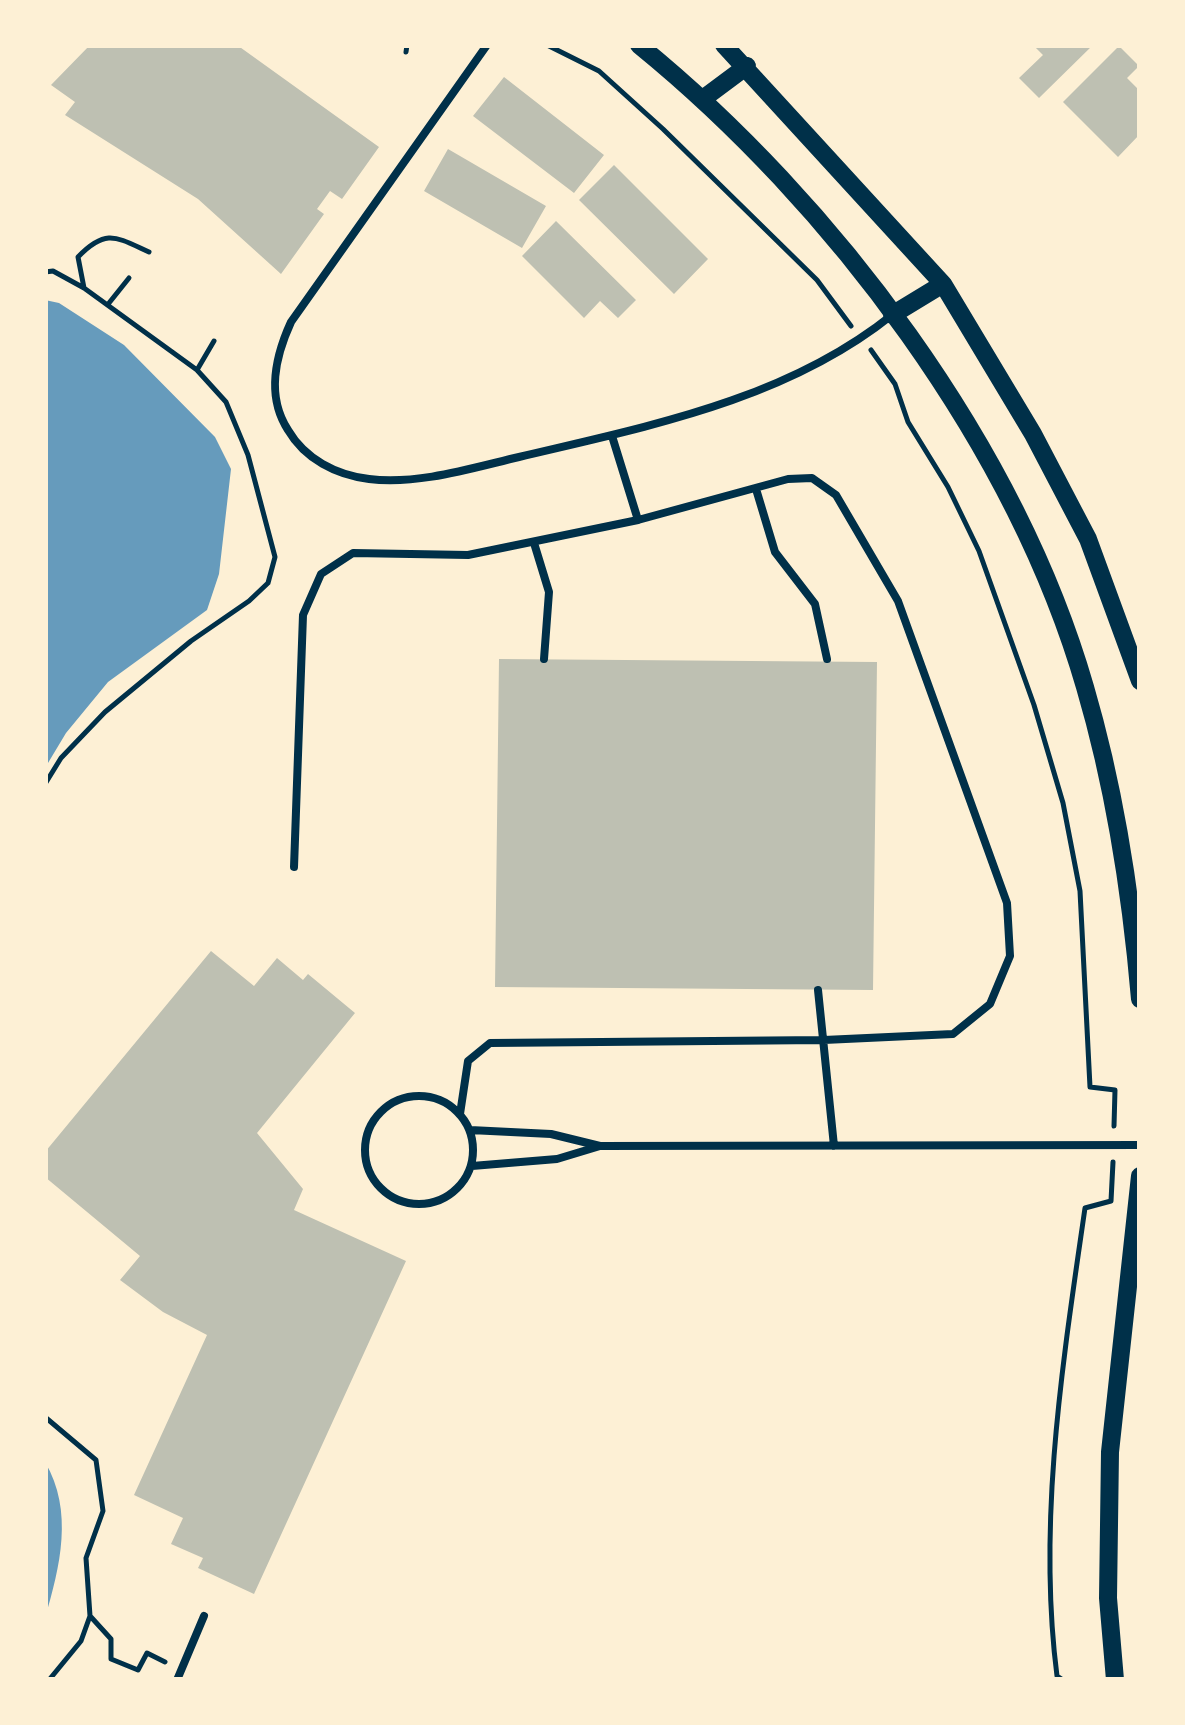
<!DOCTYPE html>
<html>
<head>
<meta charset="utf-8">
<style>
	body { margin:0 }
	#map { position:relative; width:1185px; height:1725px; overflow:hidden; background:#fdf0d5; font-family:Signika,sans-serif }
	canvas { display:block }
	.frame { position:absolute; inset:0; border:48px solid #fdf0d5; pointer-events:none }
</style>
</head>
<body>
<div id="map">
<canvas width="1185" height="1725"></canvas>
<div class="frame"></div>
</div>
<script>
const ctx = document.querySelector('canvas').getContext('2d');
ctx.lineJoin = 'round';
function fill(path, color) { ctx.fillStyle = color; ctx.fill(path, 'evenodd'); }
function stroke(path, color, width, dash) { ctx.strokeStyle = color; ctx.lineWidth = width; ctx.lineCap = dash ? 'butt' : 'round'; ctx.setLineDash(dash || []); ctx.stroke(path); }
fill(new Path2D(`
	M45 300 59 303 124 345 215 437 231 469 219 574 207 610 108 682 66 733 45 768Z
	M45 1462C74 1511 60 1567 45 1618Z`), '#669bbc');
fill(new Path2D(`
	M90 45H237L379 147 342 199 330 191 317 209 324 214 281 274 198 199 65 115 75 102 51 85Z
	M1033 45H1093L1039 98 1019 78 1043 55Z
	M1119 46 1139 66 1127 78 1140 91V134L1118 157 1063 102Z
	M504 77 604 155 574 193 473 116Z
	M448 149 546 206 522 248 424 191Z
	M614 165 708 259 674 294 579 200Z
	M556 221 636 300 618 318 600 301 584 318 522 256Z
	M499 659 877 662 873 990 495 987Z
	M211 951 254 986 277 958 303 980 308 974 355 1013 257 1133 303 1189 294 1210 406 1261 254 1594 198 1568 203 1558 171 1544 183 1518 134 1495 207 1335 163 1312 120 1280 140 1256 45 1177V1152Z`), '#bec0b2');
stroke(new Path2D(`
	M547 45 599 71 663 129 817 280 851 326
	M406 52 407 45
	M45 272 53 271 84 288
	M109 303 129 278
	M871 350 895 384 908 422 948 487 979 551 1034 705 1063 803 1080 891 1090 1087 1115 1090 1114 1126
	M197 370 214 341
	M45 784 61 758 105 712 191 641 249 601 268 583 275 557 248 455 226 402 197 370 84 288 78 257C106 228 116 237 149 252
	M45 1417 96 1460 103 1511 86 1558 90 1616 81 1641 49 1680
	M91 1617 111 1639V1659L138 1670 147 1653 165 1662
	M1063 1680 1057 1676C1037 1521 1063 1361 1085 1208L1111 1201 1113 1162`), '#003049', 5);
stroke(new Path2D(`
	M487 45 291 322C275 357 266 396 288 430 305 459 336 475 369 479 418 485 472 468 519 457 649 426 786 400 892 315
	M756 489 775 552 815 604 827 659
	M534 543 549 592 544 659
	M294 867 303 615 321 574 353 553 468 555 638 520
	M818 990 834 1146
	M365 1150a54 54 0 1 1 108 0a54 54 0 1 1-108 0Z
	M460 1114 468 1061 490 1043 824 1040 953 1034 990 1004 1010 956 1007 903 898 601 836 495 812 478 788 479 638 520 612 436
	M470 1130 551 1134 600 1146 1140 1145
	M472 1166 557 1159 600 1146
	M177 1680 204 1616`), '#003049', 8);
stroke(new Path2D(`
	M639 45C833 203 1015 445 1085 687 1115 789 1131 893 1140 999
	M724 45 943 284 1033 434 1088 539 1140 681
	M704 98 747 66
	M892 315 943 284
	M1115 1680 1108 1598 1110 1452 1140 1176`), '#003049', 18);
</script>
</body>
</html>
